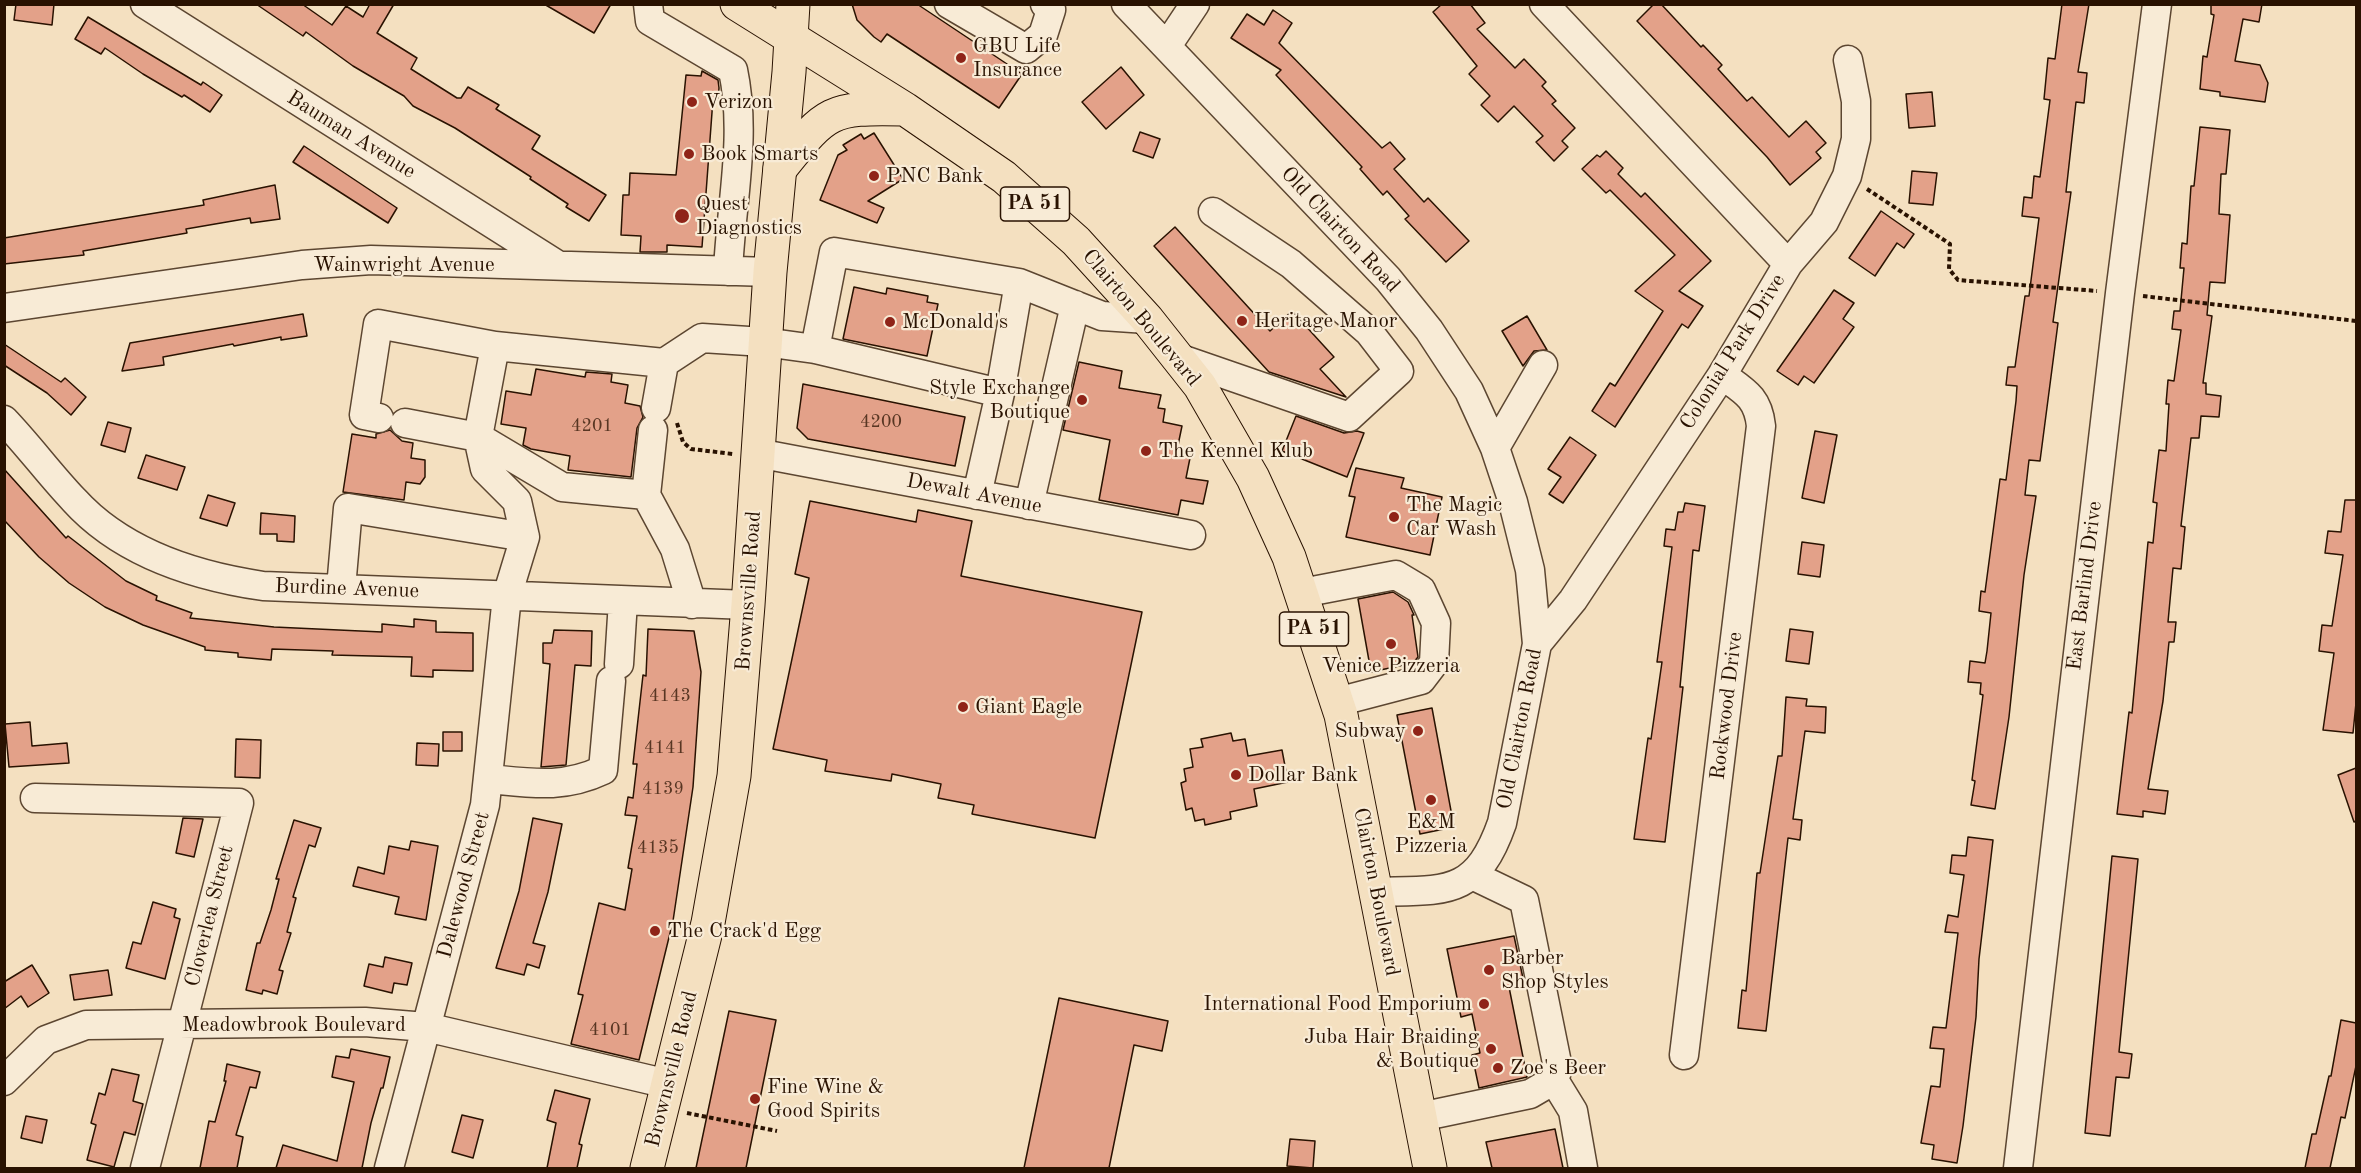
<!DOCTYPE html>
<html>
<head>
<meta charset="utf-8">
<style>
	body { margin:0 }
	#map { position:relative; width:2361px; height:1173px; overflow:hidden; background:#f4e0c0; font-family:"Old Standard TT",serif }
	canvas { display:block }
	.frame { position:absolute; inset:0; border:6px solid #291201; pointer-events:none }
</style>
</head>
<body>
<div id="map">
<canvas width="2361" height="1173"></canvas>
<div class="frame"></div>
</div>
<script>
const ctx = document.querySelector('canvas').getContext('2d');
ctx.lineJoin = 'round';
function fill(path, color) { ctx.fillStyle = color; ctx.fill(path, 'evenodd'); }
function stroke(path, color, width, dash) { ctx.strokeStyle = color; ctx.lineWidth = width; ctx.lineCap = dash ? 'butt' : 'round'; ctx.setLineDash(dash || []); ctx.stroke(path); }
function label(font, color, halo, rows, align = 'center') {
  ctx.font = font + ' "Old Standard TT",serif'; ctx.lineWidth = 4.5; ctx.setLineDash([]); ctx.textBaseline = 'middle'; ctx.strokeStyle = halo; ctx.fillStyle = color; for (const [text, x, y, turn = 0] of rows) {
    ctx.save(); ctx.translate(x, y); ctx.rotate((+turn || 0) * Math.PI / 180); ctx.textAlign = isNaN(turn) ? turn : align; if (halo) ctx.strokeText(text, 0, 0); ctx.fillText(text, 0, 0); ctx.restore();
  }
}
const building = new Path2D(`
	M16 4H54L52 25 14 20Z
	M256 4H302L332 25 346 6 363 17 370 4H394L377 33 417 58 411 69 457 98H461L468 87 499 105 496 109 540 136 532 149 606 195 589 221 566 207 568 204 530 179 531 177 455 128 413 106 404 96 353 66 306 32 303 36Z
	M544 4H611L594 33Z
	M852 4H917L1022 74 999 108 887 34 881 42 874 37 857 20Z
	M1442 4H1470L1485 23 1477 29 1515 68 1524 59 1546 82 1542 86 1556 101 1552 104 1575 128 1562 141 1568 147 1554 161 1536 142 1543 136 1514 106 1498 122 1481 105 1490 96 1469 74 1477 66 1433 12Z
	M1654 4H1661L1701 47 1703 45 1722 65 1718 69 1747 101 1752 97 1789 137 1806 121 1826 143 1816 152 1821 158 1790 185 1767 157 1637 21Z
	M2062 4H2089L2078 72 2087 73 2084 103 2076 102 2066 192H2071L2053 322 2058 323 2040 461 2029 460 2025 495 2036 496 2024 575 2009 717 1995 809 1971 805 1975 781 1972 780 1983 695 1980 694 1981 683 1968 682 1970 661 1985 663 1987 651 1991 613 1979 611 1981 591 1985 592 2000 479 2006 480 2016 401 2017 386 2006 385 2008 367H2015L2025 296H2029L2039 218 2022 216 2024 197 2032 198 2034 176 2040 177 2050 100 2044 99 2048 58 2055 59Z
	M2211 4H2262L2259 22 2243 19 2235 61 2260 65 2268 83 2265 102 2220 96V92L2200 89 2203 56 2207 57 2214 15 2211 14Z
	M1273 10 1292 23 1279 43 1382 148 1390 142 1405 159 1394 169 1424 202 1428 198 1469 241 1446 262 1405 219 1409 216 1387 191 1383 195 1360 169 1362 167 1276 75 1281 70 1231 38 1247 14 1264 25Z
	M88 17 201 85 203 82 222 95 210 112 184 95 182 97 143 74 105 48 101 54 75 39Z
	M1121 67 1144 95 1106 129 1082 102Z
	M702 71 718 80 719 88 718 100 713 99 702 247 667 245V252H640L641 236 621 235 623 195H629L630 173 676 175 686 75 701 76Z
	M1932 92 1935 126 1909 128 1906 94Z
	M2200 127 2230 130 2226 174H2221L2219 214 2230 215 2225 283 2210 282 2207 315 2212 316 2203 383H2206V394L2221 396 2219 417 2201 416 2199 438H2191L2181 526 2185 527 2181 569 2173 568 2168 622H2176L2174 642H2169L2163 701 2148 789 2168 791 2165 814 2143 811V817L2117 814 2129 712 2132 713 2148 542 2153 543 2157 503 2153 502 2159 450 2166 451 2169 404H2166L2168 380 2174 381 2181 330 2172 329 2174 311H2180L2184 268H2180L2182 243 2187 244 2191 186H2194Z
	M1140 132 1160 139 1153 158 1133 151Z
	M874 133 903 179 868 201 884 208 877 223 820 200 838 155 847 150 843 145 861 134 864 139Z
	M304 146 397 208 388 223 293 162Z
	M1606 151 1623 168 1618 174 1641 197 1645 193 1711 261 1679 291 1703 306 1688 328 1682 324 1615 427 1592 411 1610 383 1615 386 1663 311 1635 291 1675 255 1610 190 1606 193 1582 169 1597 155 1600 157Z
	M1912 171 1937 173 1933 205 1909 203Z
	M275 185 280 219 251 223 250 218 186 229 187 233 83 251 84 255 4 264V238L204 205 203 200Z
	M1881 211 1914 234 1904 248 1897 243 1875 276 1849 258Z
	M1175 227 1270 331 1292 311 1334 357 1320 369 1346 397 1269 372 1154 246Z
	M854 287 886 294 887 288 928 296 927 302 938 304 927 356 843 339Z
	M1834 290 1854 303 1843 319 1854 327 1814 383 1804 376 1798 385 1777 371Z
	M303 314 307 336 281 340V337L234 346 233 344 163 357 164 365 122 371 130 343Z
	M1527 316 1547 350 1534 351 1523 366 1502 331Z
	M4 344 61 382 65 378 86 397 71 415 47 393 4 365Z
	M1079 362 1122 371 1119 388 1161 395 1158 408 1165 409 1163 422 1182 426 1177 450 1191 453 1186 478 1208 481 1203 504 1181 500 1178 515 1099 500 1110 440 1063 430Z
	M536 369 585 377 586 372 612 374 611 382 628 385 625 403 640 406 643 417 637 428 631 477 568 470 570 456 531 449 523 445 526 428 501 424 506 391 531 395Z
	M803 384 965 417 955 466 808 439 797 428Z
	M1296 416 1344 433 1357 431 1364 433 1347 477 1282 451Z
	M108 422 131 428 125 452 101 445Z
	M390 430 402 441 413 443 411 458 425 460V477L420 484 406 482 404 500 343 492 352 434 376 438V434Z
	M1815 431 1837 435 1824 503 1802 498Z
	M1570 437 1596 455 1563 503 1549 494 1561 477 1548 469Z
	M146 455 185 467 177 490 138 478Z
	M1356 468 1404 478 1401 488 1442 497 1430 555 1346 537 1355 497 1349 496Z
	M4 469 66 538 68 536 126 581 157 596 156 600 192 613 190 618 274 627 382 632V624L414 627V619L436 621V632L473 633V671L433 670V677L411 676 412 657 332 655 333 651 272 649 271 660 238 657V653L205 650V647L143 625 105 607 69 583 39 557 4 520Z
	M208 495 235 503 227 526 200 518Z
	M2345 500H2356V703L2353 733 2323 730 2334 653 2319 651 2322 625 2332 626 2343 555 2325 553 2328 531 2341 532Z
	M810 501 916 522 918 510 972 521 961 576 1142 612 1095 838 972 814 974 805 938 798 941 784 892 774 891 781 825 771 827 760 773 749 809 578 795 574Z
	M1685 503 1705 506 1699 551 1693 550 1680 687H1683L1665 842 1634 839 1648 738 1651 739 1662 662H1657L1672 547 1664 546 1666 529 1675 530 1678 512H1683Z
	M261 513 295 516 294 542 277 541V534H260Z
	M1802 542 1824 545 1820 577 1798 574Z
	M1393 592 1408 602 1414 615H1412L1418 657 1413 663 1371 672 1358 599Z
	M648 629 694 631 701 672 693 787 673 921 639 1060 571 1044 583 995 578 994 599 903 625 910 632 869 628 868 637 816 625 815 628 797 633 798 637 764H633L643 675 646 676Z
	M1790 629 1813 632 1809 664 1786 661Z
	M554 630 592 631 591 666 575 665 566 765 541 767 550 664 543 663V643H552Z
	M1786 697 1807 699 1806 706 1826 707 1825 733 1805 731 1793 819 1802 820 1800 840 1788 838 1766 1031 1738 1028 1742 990 1746 991 1757 873H1760L1778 756H1782Z
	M1432 708 1454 827 1420 834 1397 715Z
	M30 722 32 746 67 743 69 763 9 767 5 724Z
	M443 732H462V751H443Z
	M1231 733 1233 741 1245 739 1248 756 1282 750 1288 782 1254 789 1257 806 1230 812 1231 819 1205 825 1204 819 1195 821 1192 808 1186 810 1181 783 1186 781 1184 769 1193 767 1190 749 1203 747 1201 739Z
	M236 739 261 740 260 778 235 777Z
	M417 743 439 744 438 766 416 765Z
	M2356 768V821L2354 822 2338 775Z
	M183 818 203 819 194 857 176 853Z
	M533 818 562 824 548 892 533 943 545 946 539 968 527 964 524 975 496 968 519 891Z
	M294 820 321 828 315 847 309 845 293 897 296 898 287 932 291 933 279 970 283 971 277 994 263 990 262 994 246 990 257 943H260L271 910 279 879H276Z
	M1968 837 1993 840 1979 959 1976 1017 1963 1126 1957 1163 1932 1159 1934 1145 1921 1143 1931 1086 1940 1087 1944 1049 1930 1048 1933 1027 1946 1028 1958 933 1945 932 1948 915 1958 917 1964 875 1950 873 1952 855 1966 856Z
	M411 841 438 846 426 920 395 914 399 897 353 886 358 867 384 874 389 846 409 850Z
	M2112 856 2138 859 2119 1052 2132 1054 2129 1078 2116 1077 2110 1136 2085 1133Z
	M153 902 176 909 174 917 180 919 165 979 126 968 133 942 141 944Z
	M1514 936 1524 983 1509 987 1527 1077 1479 1088 1472 1055 1480 1053 1472 1014 1461 1017 1447 949Z
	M385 957 412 963 407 985 394 983 392 993 364 986 369 964 383 967Z
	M32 965 49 993 28 1007 21 996 4 1009V982Z
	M108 970 112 995 74 1000 70 975Z
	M1059 998 1168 1021 1162 1051 1134 1045 1109 1168H1024Z
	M729 1011 776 1020 746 1168H696Z
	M2341 1020 2356 1023V1066L2345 1118 2341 1117 2330 1168H2305L2312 1134H2316L2329 1076H2331Z
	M351 1049 390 1057 383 1088H381L371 1123 362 1168H276L283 1145 337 1161 354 1082 332 1077 336 1056 349 1058Z
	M227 1064 260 1072 256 1088 250 1087 236 1135 243 1137 237 1168H200L209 1121 215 1122 226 1081H224Z
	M112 1069 139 1075 133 1101 143 1104 135 1135 124 1132 114 1167 87 1160 96 1125 91 1123 99 1093 105 1095Z
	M555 1090 590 1099 579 1144 582 1145 577 1168H547L556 1123 547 1120Z
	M462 1115 483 1120 473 1158 452 1152Z
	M26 1116 47 1120 42 1143 21 1138Z
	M1555 1129 1563 1168H1492L1486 1142Z
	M1290 1139 1315 1141 1313 1168 1287 1166Z`);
fill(building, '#e3a189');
stroke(building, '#291201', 1.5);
const minor = new Path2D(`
	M145 4 556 264
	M648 4 650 21 733 70C747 136 731 204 728 271
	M949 4 1026 49 1043 35 1051 10 1045 4
	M1126 4 1388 279 1429 330 1469 391 1495 448 1513 502 1530 570 1537 644 1502 823C1476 897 1445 890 1377 892
	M1544 4 1788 264
	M1167 46 1195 4
	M4 308 302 265 371 260 770 272
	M495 346 664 363 702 338 764 342 815 349 1000 393
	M815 349 834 252 1019 283 1102 316 1147 319
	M1178 358 1349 417 1399 371 1369 332 1291 264 1213 212
	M656 408 664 363
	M379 418 364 415 378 324 495 346 478 437 485 469 517 501 525 537 507 596 485 805 389 1168
	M4 420C29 446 50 475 74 500 122 553 195 576 263 586L748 605
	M405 423 478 437 562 487 646 495 653 430
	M1495 448 1543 365
	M757 453 1191 535
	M646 495 675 549 692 604
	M977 495 1000 393 1019 283
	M1029 505 1075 305
	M341 588 348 508 525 537
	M1302 593 1396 575 1421 590 1436 623 1434 663 1421 680 1337 702
	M1537 644 1573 600 1722 375 1788 264 1824 222 1847 176 1856 139V101L1848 60
	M619 664 623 601
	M489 779C531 783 563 789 603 770L611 681
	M35 798 239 803 145 1168
	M1684 1055 1761 426C1758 397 1744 391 1722 375
	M1554 1080 1573 1111 1583 1168
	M4 1081 46 1040 86 1025 365 1022 426 1027 668 1084
	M1420 1117 1530 1094 1554 1080 1558 1068 1524 900 1472 875
	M2018 1168 2120 293 2157 4`);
const major = new Path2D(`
	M647 1168 708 923 734 776 748 605 770 272 789 72 793 4`);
const highway = new Path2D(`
	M737 4 905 109 1004 177 1076 241 1147 319 1200 386 1253 478 1289 557 1341 715 1430 1168
	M780 169C826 112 828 107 903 109`);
stroke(minor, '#5c4631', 31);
stroke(major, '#291201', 35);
stroke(highway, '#291201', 35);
stroke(new Path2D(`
	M1867 189 1950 244 1949 269 1958 280 2097 291
	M2143 296 2356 321
	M677 423 683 442 691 449 733 454
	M687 1113 777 1131`), '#291201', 4, [4.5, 3]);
stroke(minor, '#f8ebd6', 28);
stroke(major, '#f4e0c0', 33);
stroke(highway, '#f4e0c0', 33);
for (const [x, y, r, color] of [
	[961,58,6,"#8f2418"],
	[692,102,6,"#8f2418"],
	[689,154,6,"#8f2418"],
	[874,176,6,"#8f2418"],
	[682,216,8,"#8f2418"],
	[1242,321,6,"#8f2418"],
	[890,322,6,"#8f2418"],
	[1082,400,6,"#8f2418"],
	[1146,451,6,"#8f2418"],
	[1394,517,6,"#8f2418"],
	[1391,644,6,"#8f2418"],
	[963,707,6,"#8f2418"],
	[1418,731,6,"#8f2418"],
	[1236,775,6,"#8f2418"],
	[1431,800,6,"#8f2418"],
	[655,931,6,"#8f2418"],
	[1489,970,6,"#8f2418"],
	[1484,1004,6,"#8f2418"],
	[1491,1049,6,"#8f2418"],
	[1498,1068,6,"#8f2418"],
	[755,1099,6,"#8f2418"]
]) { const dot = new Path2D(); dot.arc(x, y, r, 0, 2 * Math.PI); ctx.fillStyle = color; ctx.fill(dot); stroke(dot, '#f8ebd6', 2); }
label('18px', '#583623', null, [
	["4200",881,422],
	["4201",592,426],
	["4143",670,696],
	["4141",665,748],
	["4139",663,789],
	["4135",658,848],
	["4101",610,1030]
]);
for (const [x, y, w] of [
	[1035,204,69],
	[1314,629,69]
]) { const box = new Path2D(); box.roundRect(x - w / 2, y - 17, w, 34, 4.5); ctx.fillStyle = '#f8ebd6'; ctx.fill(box); stroke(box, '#291201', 1.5); }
label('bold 20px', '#291201', null, [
	["PA 51",1035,204],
	["PA 51",1314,629]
]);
label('21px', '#291201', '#f8ebd6', [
	["GBU Life",973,46],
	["Insurance",973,70],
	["Verizon",704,102],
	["Book Smarts",701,154],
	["PNC Bank",886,176],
	["Quest",696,204],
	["Diagnostics",696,228],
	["Heritage Manor",1254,321],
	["McDonald's",902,322],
	["Style Exchange",1070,388,"right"],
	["Boutique",1070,412,"right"],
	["The Kennel Klub",1158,451],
	["The Magic",1406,505],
	["Car Wash",1406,529],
	["Venice Pizzeria",1391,666,"center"],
	["Giant Eagle",975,707],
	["Subway",1406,731,"right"],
	["Dollar Bank",1248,775],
	["E&M",1431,822,"center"],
	["Pizzeria",1431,846,"center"],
	["The Crack'd Egg",667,931],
	["Barber",1501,958],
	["Shop Styles",1501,982],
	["International Food Emporium",1472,1004,"right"],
	["Juba Hair Braiding",1479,1037,"right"],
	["& Boutique",1479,1061,"right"],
	["Zoe's Beer",1510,1068],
	["Fine Wine &",767,1087],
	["Good Spirits",767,1111]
], 'left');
label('21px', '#291201', '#f8ebd6', [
	["Bauman Avenue",351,135,32],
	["Old Clairton Road",1340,230,47],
	["Wainwright Avenue",404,265],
	["Clairton Boulevard",1141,318,50],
	["Colonial Park Drive",1733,352,-58],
	["Dewalt Avenue",974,494,11],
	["East Barlind Drive",2085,586,-83],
	["Burdine Avenue",347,589,2],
	["Brownsville Road",749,591,-86],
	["Rockwood Drive",1727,706,-83],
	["Old Clairton Road",1520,729,-79],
	["Dalewood Street",464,885,-75],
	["Clairton Boulevard",1376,892,79],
	["Cloverlea Street",210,916,-76],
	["Meadowbrook Boulevard",294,1025],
	["Brownsville Road",672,1069,-76]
]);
</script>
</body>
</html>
